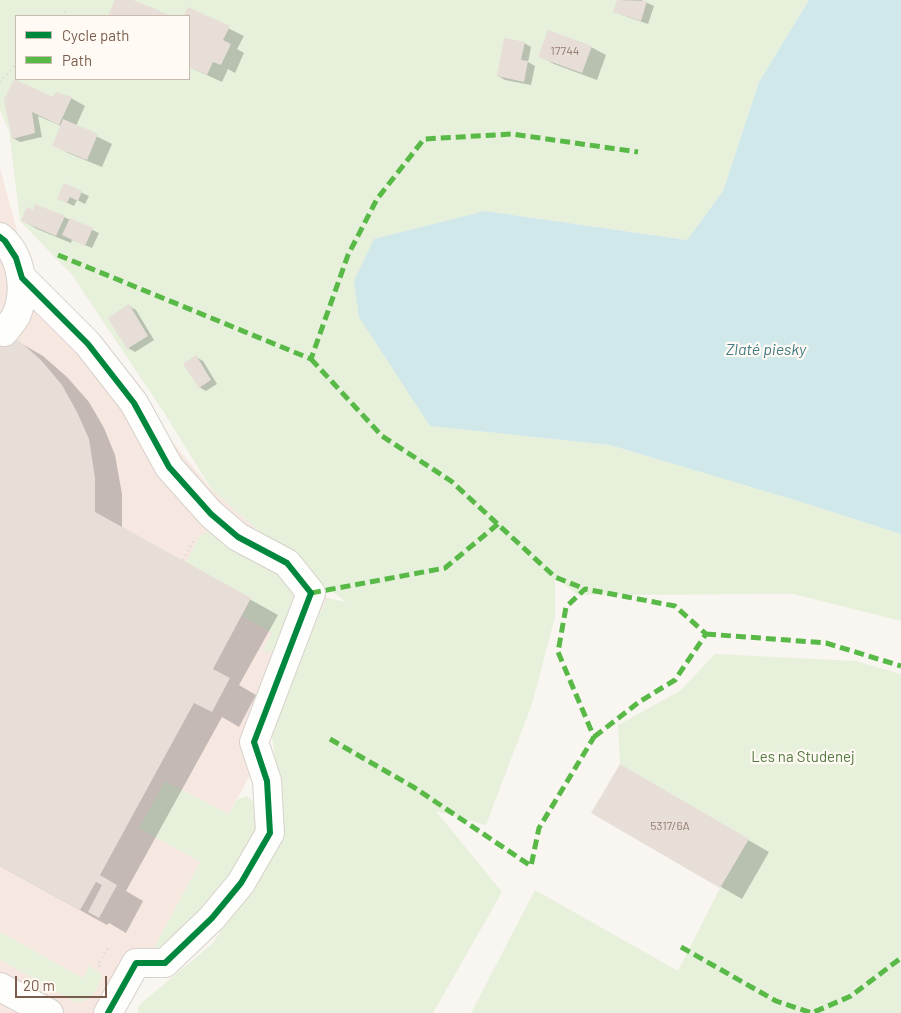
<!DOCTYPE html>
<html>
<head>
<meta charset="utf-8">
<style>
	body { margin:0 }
	#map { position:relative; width:901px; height:1013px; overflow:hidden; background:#f9f5f0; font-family:Barlow,sans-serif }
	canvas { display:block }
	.legend { position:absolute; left:15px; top:15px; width:175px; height:65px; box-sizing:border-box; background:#fffaf3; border:1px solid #cabbb1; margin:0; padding:6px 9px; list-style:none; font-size:15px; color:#7a5c4d }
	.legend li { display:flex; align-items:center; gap:10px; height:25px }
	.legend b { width:25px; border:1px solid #cabbb1 }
	.scale { position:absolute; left:15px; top:976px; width:92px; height:22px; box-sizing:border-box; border:2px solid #7a5c4d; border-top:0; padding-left:6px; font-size:15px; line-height:18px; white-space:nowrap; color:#7a5c4d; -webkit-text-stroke:4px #fffaf3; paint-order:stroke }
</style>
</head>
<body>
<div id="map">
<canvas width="901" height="1013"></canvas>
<ul class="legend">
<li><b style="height:6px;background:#00873e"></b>Cycle path</li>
<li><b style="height:6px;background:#58b947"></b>Path</li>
</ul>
<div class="scale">20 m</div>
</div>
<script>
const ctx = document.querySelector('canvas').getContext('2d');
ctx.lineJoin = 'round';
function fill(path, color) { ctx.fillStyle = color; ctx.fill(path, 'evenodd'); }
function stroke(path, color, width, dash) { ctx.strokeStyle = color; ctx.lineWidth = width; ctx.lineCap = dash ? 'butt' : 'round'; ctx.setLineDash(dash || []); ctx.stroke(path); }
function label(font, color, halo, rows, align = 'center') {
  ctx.font = font + ' Barlow,sans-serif'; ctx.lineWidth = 4.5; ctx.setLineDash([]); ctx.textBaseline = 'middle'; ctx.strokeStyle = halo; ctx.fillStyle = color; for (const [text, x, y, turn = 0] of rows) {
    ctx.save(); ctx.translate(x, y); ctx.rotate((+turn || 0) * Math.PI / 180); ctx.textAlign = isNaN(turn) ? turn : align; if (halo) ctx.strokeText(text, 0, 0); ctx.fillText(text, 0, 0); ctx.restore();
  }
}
fill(new Path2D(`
	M0 168 26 264 212 490 249 522 327 598 294 669 272 735 120 1013H0Z`), '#f6e8e1');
fill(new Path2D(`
	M0 0H809L759 82 723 191 687 240 485 211 431 426 610 445 801 502 901 534V621L793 594 578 595 555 577V617L532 704 486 825 436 811 502 892 433 1013H138V1006L212 944 266 866 280 796 272 735 294 669 327 598 346 602 292 560 212 490 163 411 72 275 20 221 9 131 0 110ZM16 16H189V79H16Z
	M211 530 287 579 294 601 278 646 272 652 262 651 272 633 242 616 251 598 186 562 200 536Z
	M715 654 855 661 901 674V1013H471L535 890 678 971 720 888 748 839 620 764 618 725 680 691Z
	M165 781 229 814 237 800 246 796 253 801 257 827 248 850 193 924 164 950 154 952V948L200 862 139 828Z
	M0 932 83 978 89 966 102 974C101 983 93 999 84 1001 81 1002 78 1001 75 1002L0 960Z`), '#e7f0db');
fill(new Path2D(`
	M809 0H901V534L801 502 610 445 430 426 359 317 354 281 374 239 485 211 687 240 723 191 759 82Z`), '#d0e8ea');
fill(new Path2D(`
	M117 0H130L169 16H110Z
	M618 0H641L654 6 648 24 622 15 615 11Z
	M189 9 244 36 237 49 244 53 235 73 228 69 222 82 189 67V16H186Z
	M524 43 531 47 528 62 535 66 531 85 505 80 498 76Z
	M591 47 606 55 597 80 554 64 540 56Z
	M71 98 85 106 76 126 112 144 102 167 68 153 54 145 61 126 38 116 42 137 20 142 13 138 6 100Z
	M65 185 89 196 85 204 77 200 74 206 59 199Z
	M33 211 64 217 99 233 92 248 72 240 71 243 37 229 23 221Z
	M129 306 136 310 154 340 135 352 128 348Z
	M0 331 43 356 67 377 89 402 104 428 115 455 122 494V528L278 615 239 685 256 695 239 727 222 717 126 891 143 901 126 933 109 923 107 925 0 866Z
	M196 357 203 361 217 384 206 391 199 387Z
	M620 766 769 852 742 899 593 813Z`), '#0003');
fill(new Path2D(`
	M115 0H133L172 16H108Z
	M617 0 647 1 641 21 613 12Z
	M188 7 230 26 223 40 231 44 221 65 213 62 207 75 189 67V16H184Z
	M548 30 592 46 582 73 538 57Z
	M504 38 525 42 521 60 528 61 524 82 497 76Z
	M14 79 53 97 56 92 72 97 59 125 32 112 35 133 12 139 4 100Z
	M63 119 98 134 87 160 52 146Z
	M64 183 82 191 78 201 70 197 67 203 57 199Z
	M35 204 65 216 56 236 21 221 27 207 33 210Z
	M70 218 93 228 85 246 62 235Z
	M129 304 148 336 127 349 108 318Z
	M0 329 16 338 41 360 62 385 77 412 89 439 95 478V512L251 598 213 669 230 678 212 712 194 703 100 875 117 885 99 918 88 912 102 885 96 882 80 910 0 866Z
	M196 355 211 380 199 388 183 364Z
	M620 764 749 839 720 888 591 813Z`), '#e6ded7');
const minor = new Path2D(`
	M0 237C22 255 27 291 16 316 13 321 8 327 4 332
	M22 278 88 344 134 403 169 467 211 514 238 537 287 563 311 593 254 742 267 781 270 833 241 883 212 918 165 963H136L108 1013
	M0 987 49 1013`);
stroke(minor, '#d7d1cb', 30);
stroke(new Path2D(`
	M61 16 66 11
	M0 82 16 64
	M183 560 195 539
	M100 966 98 964 108 948`), '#dcd5d0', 3, [1, 4]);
stroke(minor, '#fefefd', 28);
stroke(new Path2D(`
	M58 255 311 359 348 255 377 199 424 139 512 134 638 152
	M311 359 382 436 451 481 555 577 585 589
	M311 593 445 568 498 524
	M706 634 826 643 901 666
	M330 739 415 788 531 866 539 828 594 737 558 652 566 607 585 589 675 606 706 634 675 680 639 702 594 737
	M681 947 776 1001 812 1013 851 996 901 958`), '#58b947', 5, [10, 5]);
stroke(new Path2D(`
	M0 237 5 241 16 258 22 278 88 344 134 403 169 467 211 514 238 537 287 563 311 593 254 742 267 781 270 833 241 883 212 918 165 963H136L108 1013`), '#00873e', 6);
label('12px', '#977e72', null, [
	["17744",565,51],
	["5317/6A",670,826]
]);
label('15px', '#537a41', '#fffaf3', [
	["Les na Studenej",803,757]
]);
label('italic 16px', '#437c86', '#fffaf3', [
	["Zlaté piesky",766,350]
]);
</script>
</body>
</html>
